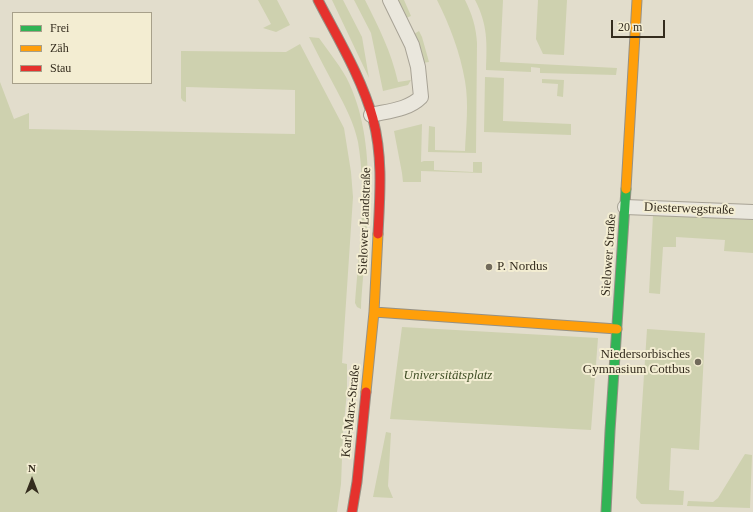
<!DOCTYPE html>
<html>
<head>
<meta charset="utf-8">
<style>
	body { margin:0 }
	#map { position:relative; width:753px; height:512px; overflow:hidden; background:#e2ddcc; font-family:"Times New Roman",serif }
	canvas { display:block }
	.legend { position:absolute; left:12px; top:12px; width:140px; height:72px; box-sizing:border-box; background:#f3edd2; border:1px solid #a7a08a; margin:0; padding:5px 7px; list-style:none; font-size:12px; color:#342c1e }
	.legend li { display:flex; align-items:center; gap:8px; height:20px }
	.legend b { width:20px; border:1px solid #a7a08a }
	.north { position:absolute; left:12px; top:460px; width:40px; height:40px; -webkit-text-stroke:3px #f3edd2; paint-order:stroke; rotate:0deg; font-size:11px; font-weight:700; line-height:16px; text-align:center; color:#342c1e }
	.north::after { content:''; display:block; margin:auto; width:14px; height:18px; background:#342c1e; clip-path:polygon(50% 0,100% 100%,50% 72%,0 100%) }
	.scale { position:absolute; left:611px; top:20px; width:54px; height:18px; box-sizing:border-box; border:2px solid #342c1e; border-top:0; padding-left:5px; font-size:12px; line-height:14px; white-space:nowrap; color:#342c1e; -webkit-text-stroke:3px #f3edd2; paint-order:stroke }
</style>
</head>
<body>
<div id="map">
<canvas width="753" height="512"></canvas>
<ul class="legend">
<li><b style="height:5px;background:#30b455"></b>Frei</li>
<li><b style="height:5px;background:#ff9f0a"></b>Zäh</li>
<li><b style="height:5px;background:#e5322d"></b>Stau</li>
</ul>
<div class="north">N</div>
<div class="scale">20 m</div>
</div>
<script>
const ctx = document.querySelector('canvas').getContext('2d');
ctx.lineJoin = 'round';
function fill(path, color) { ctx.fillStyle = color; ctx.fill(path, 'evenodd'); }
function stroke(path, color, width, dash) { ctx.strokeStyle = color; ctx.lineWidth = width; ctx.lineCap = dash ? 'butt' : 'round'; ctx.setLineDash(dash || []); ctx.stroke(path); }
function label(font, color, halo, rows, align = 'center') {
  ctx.font = font + ' "Times New Roman",serif'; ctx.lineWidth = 4; ctx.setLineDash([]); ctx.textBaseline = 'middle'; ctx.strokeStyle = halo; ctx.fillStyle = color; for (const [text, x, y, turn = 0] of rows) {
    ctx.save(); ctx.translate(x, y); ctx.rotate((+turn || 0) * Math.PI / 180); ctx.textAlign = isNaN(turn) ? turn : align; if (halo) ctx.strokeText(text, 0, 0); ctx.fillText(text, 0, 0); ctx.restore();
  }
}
fill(new Path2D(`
	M258 0H277L290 25 276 32 263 28 271 24Z
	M332 0H343L362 37 369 78Z
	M354 0H365C379 28 391 51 398 82L411 80 408 85 383 91 371 33Z
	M397 0H404L411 16 406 18Z
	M437 0H465C472 14 476 27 477 43L476 153 428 152 429 126 435 127V150L465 151C466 128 469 104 465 81 460 52 450 26 437 0Z
	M475 0H503L500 62 617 68 616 75 540 73V68L531 67V72L486 70C487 43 488 25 475 0Z
	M538 0H567L564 55 543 54 536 39Z
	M419 31 422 37 429 62 423 63 414 34Z
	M309 37 319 38C328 51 343 69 349 83 380 149 365 238 361 309L357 307 355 303C359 250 367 195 358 142 354 123 345 106 336 89 327 72 318 55 309 37Z
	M300 44 344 128 351 172 353 197 342 363 347 364V392L343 432 341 484 337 512H0V82L14 119 29 113V129L295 134V90L186 87V102L183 101 181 98V51L286 52Z
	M485 77 504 78 503 121 571 124V135L484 132Z
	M542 79 564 80 563 97 557 96 558 84 542 83Z
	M422 124 421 162 424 161H434V170L473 172V162H482V173L421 171V182H403L402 173 394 131Z
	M653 215 753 220V253L724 251 725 240 676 237V247H663L660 294 649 293Z
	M402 327 598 338 591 430 390 419Z
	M647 329 705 333 699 450 671 448 669 490 684 491 683 505 641 504 636 498Z
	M386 432 391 433 388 486 393 498 373 497Z
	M745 454 752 455 750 508 687 506 688 501 713 502 718 498Z`), '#ced1af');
const street = new Path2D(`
	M371 115C388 111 408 110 421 97L418 67 412 45 390 0
	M625 207 753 212`);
const fast = new Path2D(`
	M606 512 610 431 626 189`);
const slow = new Path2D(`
	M626 189 637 0
	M374 312 617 329
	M366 392 374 312 378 234`);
const jam = new Path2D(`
	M318 0C337 37 362 78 373 119 383 157 380 195 378 234
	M352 512 357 482 366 392`);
stroke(street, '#a7a295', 16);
stroke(fast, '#969185', 11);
stroke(slow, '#969185', 11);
stroke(jam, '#969185', 11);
stroke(street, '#eae7dd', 14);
stroke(fast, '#30b455', 9);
stroke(slow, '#ff9f0a', 9);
stroke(jam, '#e5322d', 9);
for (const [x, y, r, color] of [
	[489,267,4,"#716a5b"],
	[698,362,4,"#716a5b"]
]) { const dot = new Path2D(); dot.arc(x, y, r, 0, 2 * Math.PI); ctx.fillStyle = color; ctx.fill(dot); stroke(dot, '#f3edd2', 1.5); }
label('13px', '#342c1e', '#f3edd2', [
	["Diesterwegstraße",689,209,2],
	["Sielower Landstraße",365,221,-88],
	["Sielower Straße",609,255,-86],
	["Karl-Marx-Straße",351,411,-84]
]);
label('13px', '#342c1e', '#f3edd2', [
	["P. Nordus",497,267],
	["Niedersorbisches",690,355,"right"],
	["Gymnasium Cottbus",690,370,"right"]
], 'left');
label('italic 13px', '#404f26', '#f3edd2', [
	["Universitätsplatz",448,376]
]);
</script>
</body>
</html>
